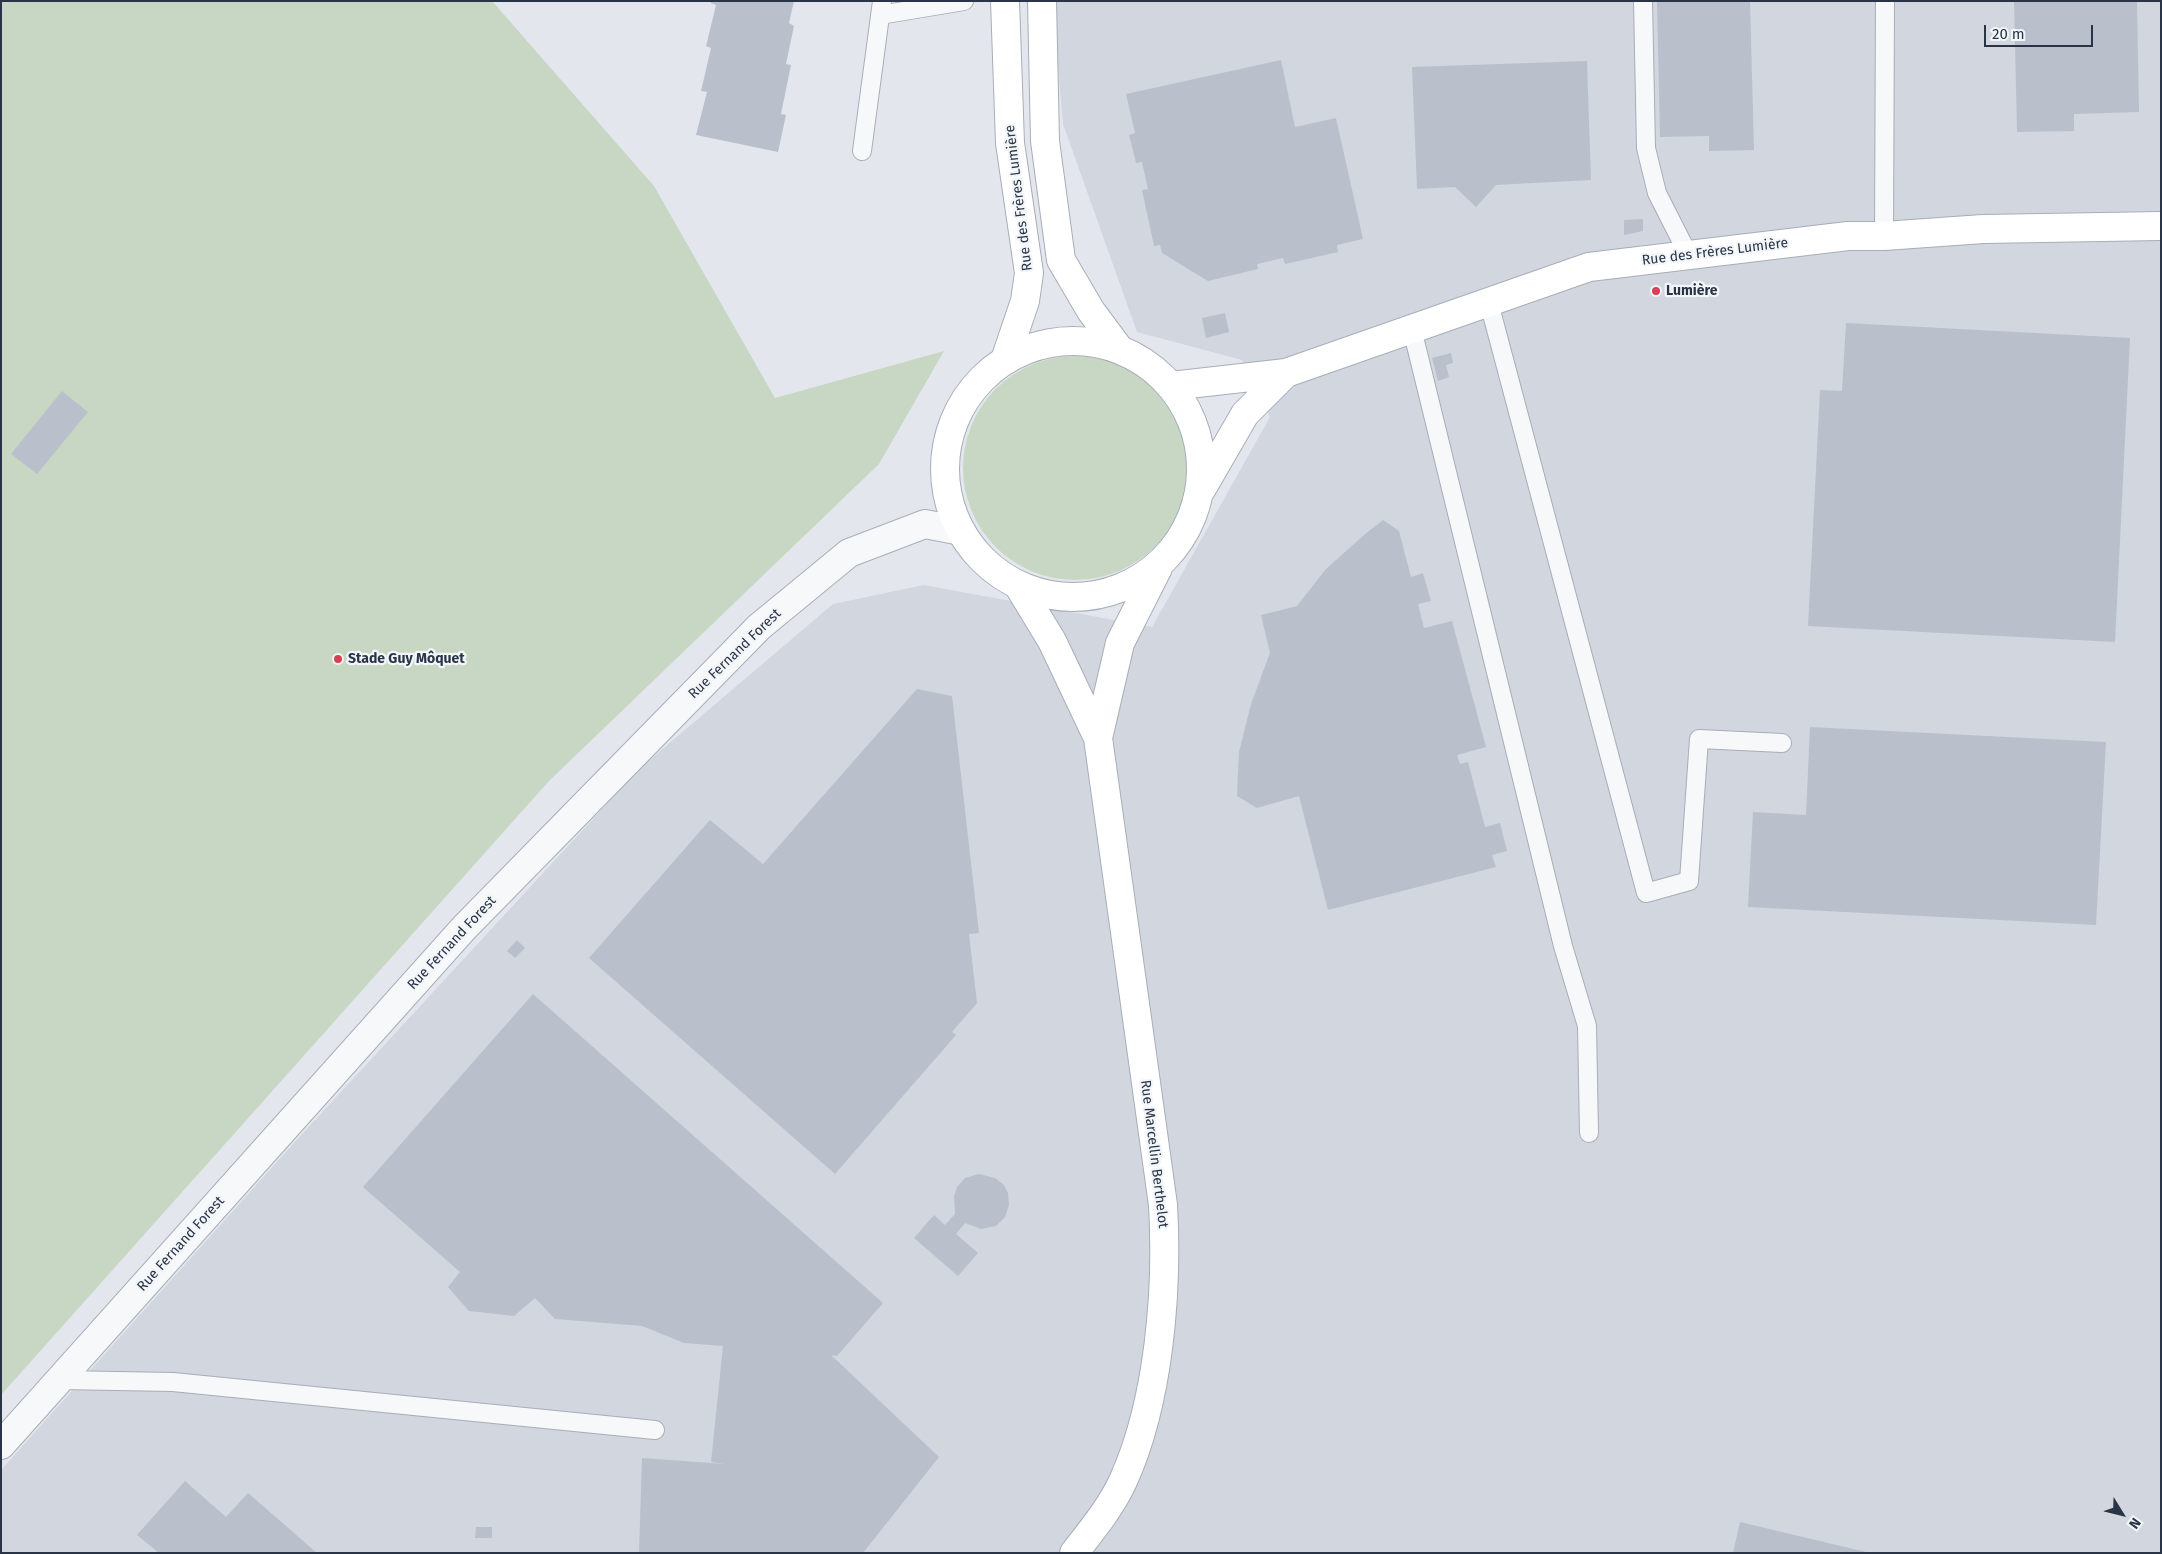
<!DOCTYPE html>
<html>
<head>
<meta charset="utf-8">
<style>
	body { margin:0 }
	#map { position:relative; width:2162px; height:1554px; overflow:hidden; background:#e3e7ed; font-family:"Fira Sans",sans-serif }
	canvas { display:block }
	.frame { position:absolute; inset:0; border:2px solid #293447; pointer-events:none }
	.north { position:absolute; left:2097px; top:1489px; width:50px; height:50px; -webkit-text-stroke:4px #f3f6f9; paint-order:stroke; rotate:126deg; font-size:14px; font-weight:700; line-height:20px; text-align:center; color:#293447 }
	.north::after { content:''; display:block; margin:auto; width:18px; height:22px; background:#293447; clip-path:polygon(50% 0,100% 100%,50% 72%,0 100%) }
	.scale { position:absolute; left:1984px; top:25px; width:109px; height:22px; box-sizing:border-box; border:2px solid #293447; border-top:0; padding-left:6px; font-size:15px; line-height:18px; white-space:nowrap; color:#293447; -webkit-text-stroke:4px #f3f6f9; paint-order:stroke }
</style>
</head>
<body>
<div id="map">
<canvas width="2162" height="1554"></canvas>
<div class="frame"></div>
<div class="north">N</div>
<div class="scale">20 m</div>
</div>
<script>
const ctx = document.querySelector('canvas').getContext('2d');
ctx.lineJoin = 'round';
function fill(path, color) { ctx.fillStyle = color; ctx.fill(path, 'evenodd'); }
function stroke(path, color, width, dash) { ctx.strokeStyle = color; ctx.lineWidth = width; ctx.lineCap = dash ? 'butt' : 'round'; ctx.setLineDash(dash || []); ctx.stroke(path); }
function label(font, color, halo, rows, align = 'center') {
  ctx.font = font + ' "Fira Sans",sans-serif'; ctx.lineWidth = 4.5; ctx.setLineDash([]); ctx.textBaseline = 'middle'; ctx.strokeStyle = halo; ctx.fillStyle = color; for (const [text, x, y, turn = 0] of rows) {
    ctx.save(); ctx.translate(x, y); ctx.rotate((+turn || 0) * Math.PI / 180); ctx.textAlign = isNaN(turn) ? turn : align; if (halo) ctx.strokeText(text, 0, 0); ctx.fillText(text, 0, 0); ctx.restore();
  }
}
fill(new Path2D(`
	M1052 1H2161V1553H1V1470L292 1145 639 769 833 604 924 585 1152 627 1270 417 1242 360 1137 332 1063 124Z`), '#d1d6df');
fill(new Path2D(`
	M1 1H492L654 186 775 398 944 351 879 464 549 781 1 1395Z
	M963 468a112 112 0 1 1 224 0a112 112 0 1 1-224 0Z`), '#c8d7c4');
fill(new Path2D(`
	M711 1H794L789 23 794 26 786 64 791 65 781 114 786 115 778 152 696 135 707 92 701 91 711 48 706 46 716 5 711 3Z
	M1657 1H1750L1754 150 1709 151V136L1660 137Z
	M2014 1H2137L2139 112 2074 114V131L2017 132Z
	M1281 60 1295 127 1336 118 1363 239 1337 245 1338 252 1285 264 1283 258 1257 264 1258 269 1208 281 1162 253 1160 245 1154 246 1142 190 1148 189 1142 162 1136 163 1129 135 1135 133 1126 94Z
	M1587 61 1591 180 1496 185 1476 207 1455 187 1417 189 1412 67Z
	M1643 219V231L1624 235V220Z
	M1225 313 1229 332 1206 338 1202 318Z
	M1846 323 2130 338 2115 642 1808 626 1820 390 1842 391Z
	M1451 353 1453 363 1446 365 1449 377 1438 381 1432 358Z
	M62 391 88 412 37 474 11 454Z
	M1383 520 1399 531 1411 577 1423 573 1431 601 1418 604 1424 628 1452 621 1486 747 1457 755 1460 764 1468 762 1485 827 1500 823 1507 851 1492 855 1496 867 1328 910 1299 796 1257 808 1237 796 1239 752 1251 704 1270 653 1261 615 1297 606 1326 569 1364 535Z
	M917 689 952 696 979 933 969 934 977 1003 952 1032 956 1035 835 1174 589 958 710 820 763 864Z
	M1810 727 2106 742 2096 925 1748 907 1753 812 1806 815Z
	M517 940 525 948 515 958 507 951Z
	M533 994 883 1303 837 1356 831 1355 939 1457 863 1553H639L642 1458 725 1464 711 1462 723 1346 684 1343 642 1326 555 1319 535 1298 514 1316 469 1311 448 1287 460 1272 363 1187Z
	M979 1174 995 1178 1004 1185 1008 1193 1009 1205 1005 1217 996 1226 981 1229 965 1223 956 1234 978 1253 958 1276 914 1238 934 1215 945 1225 955 1214 954 1196 957 1187 965 1178Z
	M185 1481 226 1517 248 1493 317 1553H159L137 1535Z
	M1740 1522 1866 1552 1865 1553H1733Z
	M476 1527H492V1538H475Z`), '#bac0cb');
const lane = new Path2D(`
	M1643 1 1646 148 1657 193 1689 256
	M880 15 964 1
	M862 151 882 1
	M1884 236 1885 1
	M1489 303 1646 893 1689 881 1699 739 1782 743
	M1412 329 1563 946 1587 1026 1589 1133
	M60 1380 173 1382 655 1430`);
const street = new Path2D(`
	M1 1445 464 928 759 627 849 553 925 524 961 531`);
const secondary = new Path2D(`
	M1005 1 1010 143 1029 273 1025 301 1005 360
	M1042 1 1045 141 1061 260 1091 311 1120 350
	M945 469a128 128 0 1 1 256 0a128 128 0 1 1-256 0Z
	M1171 386 1286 373 1589 267 1848 236H1884L1983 229 2161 226
	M1201 490 1245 414 1286 373
	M1018 585 1052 641 1098 738 1163 1205C1168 1291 1159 1402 1123 1481 1111 1507 1092 1530 1074 1553
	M1098 738 1120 643 1158 568`);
stroke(lane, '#a7aeb8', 20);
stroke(street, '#a7aeb8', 30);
stroke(secondary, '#a7aeb8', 30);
stroke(lane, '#f7f8fa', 18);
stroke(street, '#f7f8fa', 28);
stroke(secondary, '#fff', 28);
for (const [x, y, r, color] of [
	[1656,291,5,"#db3f55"],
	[338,659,5,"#db3f55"]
]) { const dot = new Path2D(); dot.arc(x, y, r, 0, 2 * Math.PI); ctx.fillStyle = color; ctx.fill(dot); stroke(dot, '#f3f6f9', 2); }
label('14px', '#293447', '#f3f6f9', [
	["Rue des Frères Lumière",1019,198,-97],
	["Rue des Frères Lumière",1715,252,-7],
	["Rue Fernand Forest",735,654,-44],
	["Rue Fernand Forest",452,943,-47],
	["Rue Marcellin Berthelot",1154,1154,83],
	["Rue Fernand Forest",181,1244,-48]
]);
label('bold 14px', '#293447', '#f3f6f9', [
	["Lumière",1666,291],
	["Stade Guy Môquet",348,659]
], 'left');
</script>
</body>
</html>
